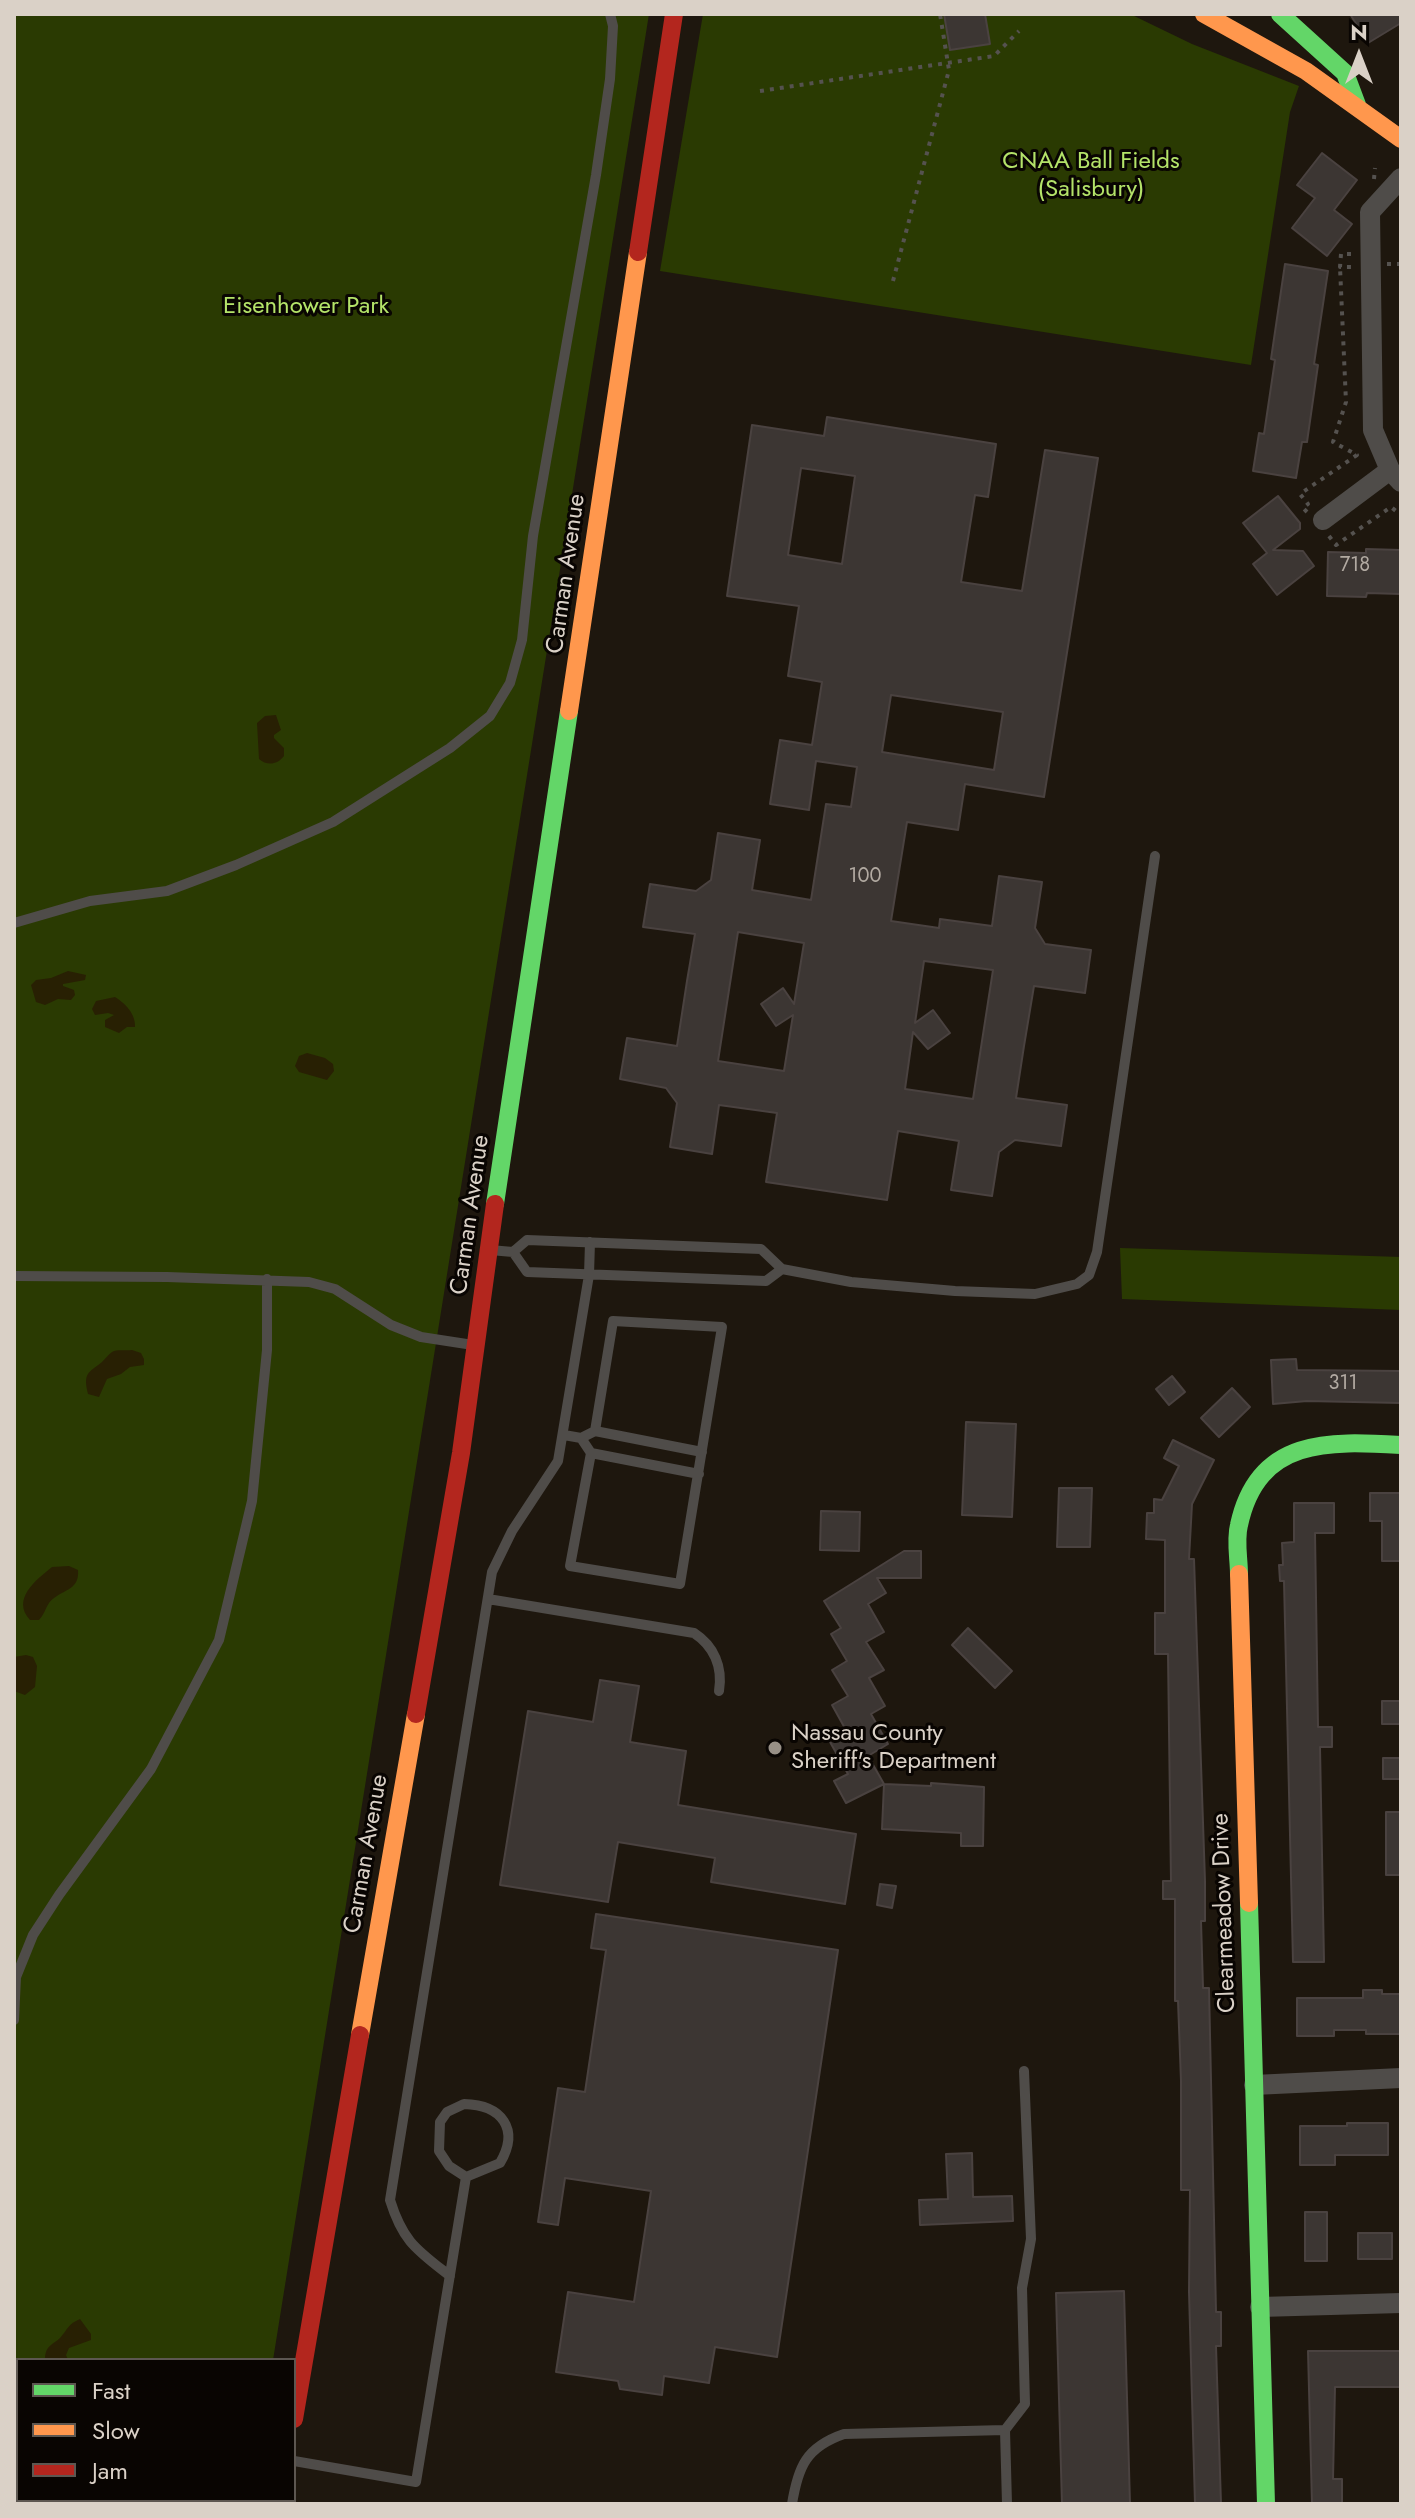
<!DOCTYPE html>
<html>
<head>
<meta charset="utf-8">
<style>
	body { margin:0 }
	#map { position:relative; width:1415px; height:2518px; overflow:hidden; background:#1e170e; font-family:Jost,sans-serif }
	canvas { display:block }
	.frame { position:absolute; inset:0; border:16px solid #dad1c7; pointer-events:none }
	.legend { position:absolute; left:16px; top:2358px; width:280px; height:144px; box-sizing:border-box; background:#090502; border:2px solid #5d5751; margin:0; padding:10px 14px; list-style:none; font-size:24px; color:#dad1c7 }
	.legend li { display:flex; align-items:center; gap:16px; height:40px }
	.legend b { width:40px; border:2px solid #5d5751 }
	.north { position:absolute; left:1319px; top:16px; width:80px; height:80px; -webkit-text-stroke:6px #090502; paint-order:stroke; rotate:0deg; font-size:22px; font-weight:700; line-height:32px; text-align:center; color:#dad1c7 }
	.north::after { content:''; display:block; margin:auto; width:28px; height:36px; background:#dad1c7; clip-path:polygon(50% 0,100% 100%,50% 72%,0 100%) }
</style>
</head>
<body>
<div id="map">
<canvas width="1415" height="2518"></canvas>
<div class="frame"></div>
<ul class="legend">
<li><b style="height:10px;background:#63d668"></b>Fast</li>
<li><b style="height:10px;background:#ff974d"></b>Slow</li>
<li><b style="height:10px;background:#b3261e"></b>Jam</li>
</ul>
<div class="north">N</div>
</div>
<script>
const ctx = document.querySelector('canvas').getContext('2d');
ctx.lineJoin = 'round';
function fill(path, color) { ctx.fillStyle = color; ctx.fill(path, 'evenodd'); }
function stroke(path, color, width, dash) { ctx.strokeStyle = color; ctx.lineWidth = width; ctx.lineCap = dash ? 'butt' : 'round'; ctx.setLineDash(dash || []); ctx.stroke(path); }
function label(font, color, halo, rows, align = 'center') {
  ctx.font = font + ' Jost,sans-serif'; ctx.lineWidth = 6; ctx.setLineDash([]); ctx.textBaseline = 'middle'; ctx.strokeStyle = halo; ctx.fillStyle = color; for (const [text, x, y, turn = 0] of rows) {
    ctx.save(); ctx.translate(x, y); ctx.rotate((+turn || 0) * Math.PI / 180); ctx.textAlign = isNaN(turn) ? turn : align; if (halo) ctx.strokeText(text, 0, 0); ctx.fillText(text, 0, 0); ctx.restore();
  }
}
fill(new Path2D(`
	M14 14H649L273 2360H18V2500H251L250 2504H14Z
	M703 14H1130L1192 44 1299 86 1290 112 1251 365 660 271Z
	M1120 1248 1401 1257V1310L1122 1299Z`), '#2a3a02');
fill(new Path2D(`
	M276 715 281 730 274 735V738L284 748V756C277 765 267 766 259 759L257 723 265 716Z
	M68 971 86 975 85 980 63 984V986L74 990 75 995 71 1000 58 999 45 1005 36 1002 31 985 36 980 51 978Z
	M115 997C125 1003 136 1014 135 1027H127L119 1033 105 1027V1020L114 1015 108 1013 95 1015 92 1009 96 1001Z
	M307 1053 325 1058 333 1064 334 1071 327 1080 299 1072 295 1066 299 1056Z
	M132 1350 141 1353 144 1359V1365L130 1367 121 1374 107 1379 99 1397 88 1394C83 1373 88 1373 102 1362 105 1359 109 1354 112 1352 117 1349 126 1351 132 1350Z
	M69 1566 78 1570C80 1592 60 1589 49 1603 45 1609 44 1615 39 1620H30C11 1599 36 1580 52 1567Z
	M26 1655 33 1657 37 1666 35 1687 25 1695 14 1691V1657Z
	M80 2319 91 2334V2340L69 2348 66 2355 68 2360H45C45 2346 51 2346 60 2338 68 2329 68 2324 80 2319Z`), '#282003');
const building = new Path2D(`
	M944 14H985L990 44 950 50Z
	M1350 14H1401V23L1368 43Z
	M1322 153 1357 180 1334 210 1352 224 1327 256 1292 228 1315 198 1297 185Z
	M1285 264 1328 271 1314 364 1318 365 1307 442H1302L1296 478 1253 471 1259 433 1264 434 1275 360 1271 359Z
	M827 417 996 444 988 497 975 495 961 582 1022 591 1045 450 1098 458 1044 797 965 784 958 830 907 822 891 921 939 928 940 919 992 926 999 876 1042 882 1035 928 1045 944 1091 950 1085 993 1034 986 1024 1046 1016 1098 1067 1105 1061 1146 1015 1140 999 1152 992 1196 951 1190 959 1141 898 1131 887 1200 766 1182 777 1113 719 1105 712 1154 670 1147 677 1103 666 1088 620 1079 627 1038 677 1046 687 981 695 934 643 927 650 884 696 891 711 880 718 833 760 840 752 890 811 900 826 804 851 807 857 767 816 761 809 810 770 804 780 740 812 745 822 682 788 676 799 606 727 596 752 425 824 436ZM801 468 855 476 842 564 788 555ZM891 695 1003 712 994 770 882 752ZM738 932 804 943 794 1004 783 988 761 1004 776 1026 793 1015 784 1071 718 1061ZM924 961 993 970 973 1099 905 1089 913 1032 928 1049 950 1033 933 1010 915 1023Z
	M1278 496 1300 523V529L1273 550 1303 551 1314 566 1277 595 1253 564 1267 553 1243 523Z
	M1366 549 1401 550V594L1367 593 1366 597 1327 596 1328 552 1366 553Z
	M1296 1359 1297 1370 1401 1371V1403L1307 1401 1273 1404 1271 1360Z
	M1172 1376 1185 1392 1169 1405 1156 1389Z
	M1232 1388 1250 1407 1219 1437 1201 1418Z
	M966 1422 1016 1424 1012 1517 962 1515Z
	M1173 1440 1214 1460 1192 1504 1189 1559H1194L1205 1881V1921H1201L1203 1988H1209L1216 2312H1221V2346H1216L1221 2504H1195L1189 2292 1190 2190H1181V2081L1178 2001H1175V1899H1163V1881H1171L1168 1654H1155V1613H1165V1540L1146 1539 1147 1513H1154V1499L1162 1500 1179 1466 1164 1458Z
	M1059 1488H1092L1090 1547H1057Z
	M1370 1493H1401V1561H1382V1521H1370Z
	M1294 1503H1334V1533H1315L1318 1727H1332V1747H1320L1324 1962H1293L1284 1581H1280L1279 1565H1283L1282 1543 1294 1542Z
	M821 1511 860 1512 859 1551 820 1550Z
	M904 1551H921V1578H877L886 1593 868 1604 884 1632 866 1642 884 1670 869 1678 885 1706 871 1714 888 1744 868 1756 884 1784 846 1803 834 1781 848 1774 830 1742 847 1732 832 1705 848 1696 832 1670 847 1661 831 1634 841 1628 824 1601Z
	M968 1628 1012 1671 995 1688 952 1645Z
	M600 1680 639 1686 630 1742 686 1751 678 1805 856 1834 845 1904 711 1882 715 1858 618 1842 608 1902 500 1885 528 1711 593 1722Z
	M1382 1701H1401V1724H1382Z
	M1383 1758H1401V1779H1383Z
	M931 1783 984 1787 983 1846H961V1833L882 1829 884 1784 931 1786Z
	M1386 1812H1401V1875H1386Z
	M880 1884 896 1886 892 1908 877 1905Z
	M596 1914 838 1950 777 2357 715 2347 709 2383 664 2376 662 2395 620 2389 618 2381 556 2372 568 2292 634 2302 651 2191 565 2178 558 2225 538 2222 558 2088 585 2092 606 1950 591 1948Z
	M1363 1990H1382V1994H1401V2034H1366V2030H1334V2036H1297V1998H1363Z
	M1347 2123H1388V2155H1335V2165H1300V2126H1347Z
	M972 2153 973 2197 1012 2196 1013 2221 920 2225 919 2200 948 2199 946 2154Z
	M1305 2212H1327V2261H1305Z
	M1358 2233H1392V2259H1358Z
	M1124 2291 1130 2504H1062L1056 2293Z
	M1308 2351H1401V2387H1335L1333 2479H1342V2504H1312Z`);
fill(building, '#3c3633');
stroke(building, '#4a4240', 2);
stroke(new Path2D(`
	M760 91 994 56 1019 31
	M1374 179 1375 168
	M1351 254H1341L1340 267H1352
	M1387 264H1401
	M893 281 949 70 940 14
	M1307 512 1303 508 1308 504 1300 494 1357 455 1333 442 1346 402 1340 267
	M1329 536 1336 545 1391 507 1401 515`), '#55524f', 4, [4, 6]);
stroke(new Path2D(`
	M14 923 90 901 167 891 236 865 333 822 450 748 490 716 510 683 522 640 533 536 596 175 610 79 613 26 610 14
	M490 1250 513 1252 527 1240 761 1249 782 1269 851 1282 955 1291 1035 1294 1077 1284 1089 1275 1097 1252 1155 856
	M513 1252 527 1272 766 1281 782 1269
	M14 1276 167 1277 309 1282 335 1289 391 1325 421 1337 473 1345
	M564 1435 581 1438 595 1431 702 1452
	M581 1438 591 1453 699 1474
	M591 1453 570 1566 680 1584 722 1327 613 1321 595 1431
	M488 1599 694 1633C714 1646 723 1667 719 1691
	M14 2020 16 1977 33 1935 59 1895 151 1769 219 1640 252 1501 267 1350V1279
	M464 2104C502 2105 520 2129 500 2163L466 2177 449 2166 439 2151 440 2122 447 2112Z
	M450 2276C417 2250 403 2242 390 2200L492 1572 512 1531 558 1461 589 1275 590 1242
	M294 2461 416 2482 466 2177
	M792 2504C798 2467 806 2447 844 2434L1005 2430
	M1007 2504 1005 2430 1025 2404 1022 2288 1031 2239 1024 2071`), '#4f4c49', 10);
stroke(new Path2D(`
	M1401 178 1370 212 1373 430 1390 470 1401 482
	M1323 520 1390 470
	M1254 2085 1401 2078
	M1260 2307 1401 2303`), '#4f4c49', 20);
stroke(new Path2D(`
	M1280 14 1345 73 1357 105
	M495 1204 569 711
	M1239 1574C1239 1559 1235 1540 1239 1525 1258 1437 1329 1441 1401 1445
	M1249 1903 1266 2504
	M280 2504 281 2500`), '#63d668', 18);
stroke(new Path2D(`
	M1204 14 1306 71 1401 139
	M569 711 638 252
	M1239 1574 1249 1903
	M360 2035 416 1714`), '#ff974d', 18);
stroke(new Path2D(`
	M638 252 674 14
	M416 1714 461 1453 495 1204
	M294 2419 360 2035`), '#b3261e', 18);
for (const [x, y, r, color] of [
	[775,1748,8,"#989086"]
]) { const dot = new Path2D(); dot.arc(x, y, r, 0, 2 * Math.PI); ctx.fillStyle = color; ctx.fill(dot); stroke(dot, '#090502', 3); }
label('20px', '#b2aaa2', null, [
	["718",1355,566],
	["100",865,877],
	["311",1343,1384]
]);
label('24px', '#b4e369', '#090502', [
	["CNAA Ball Fields",1091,162],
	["(Salisbury)",1091,190],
	["Eisenhower Park",306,307]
]);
label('24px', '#dad1c7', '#090502', [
	["Carman Avenue",567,574,-82],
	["Carman Avenue",471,1215,-82],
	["Carman Avenue",367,1854,-80],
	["Clearmeadow Drive",1225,1913,-92]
]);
label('24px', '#dad1c7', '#090502', [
	["Nassau County",791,1734],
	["Sheriff's Department",791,1762]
], 'left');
</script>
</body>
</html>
